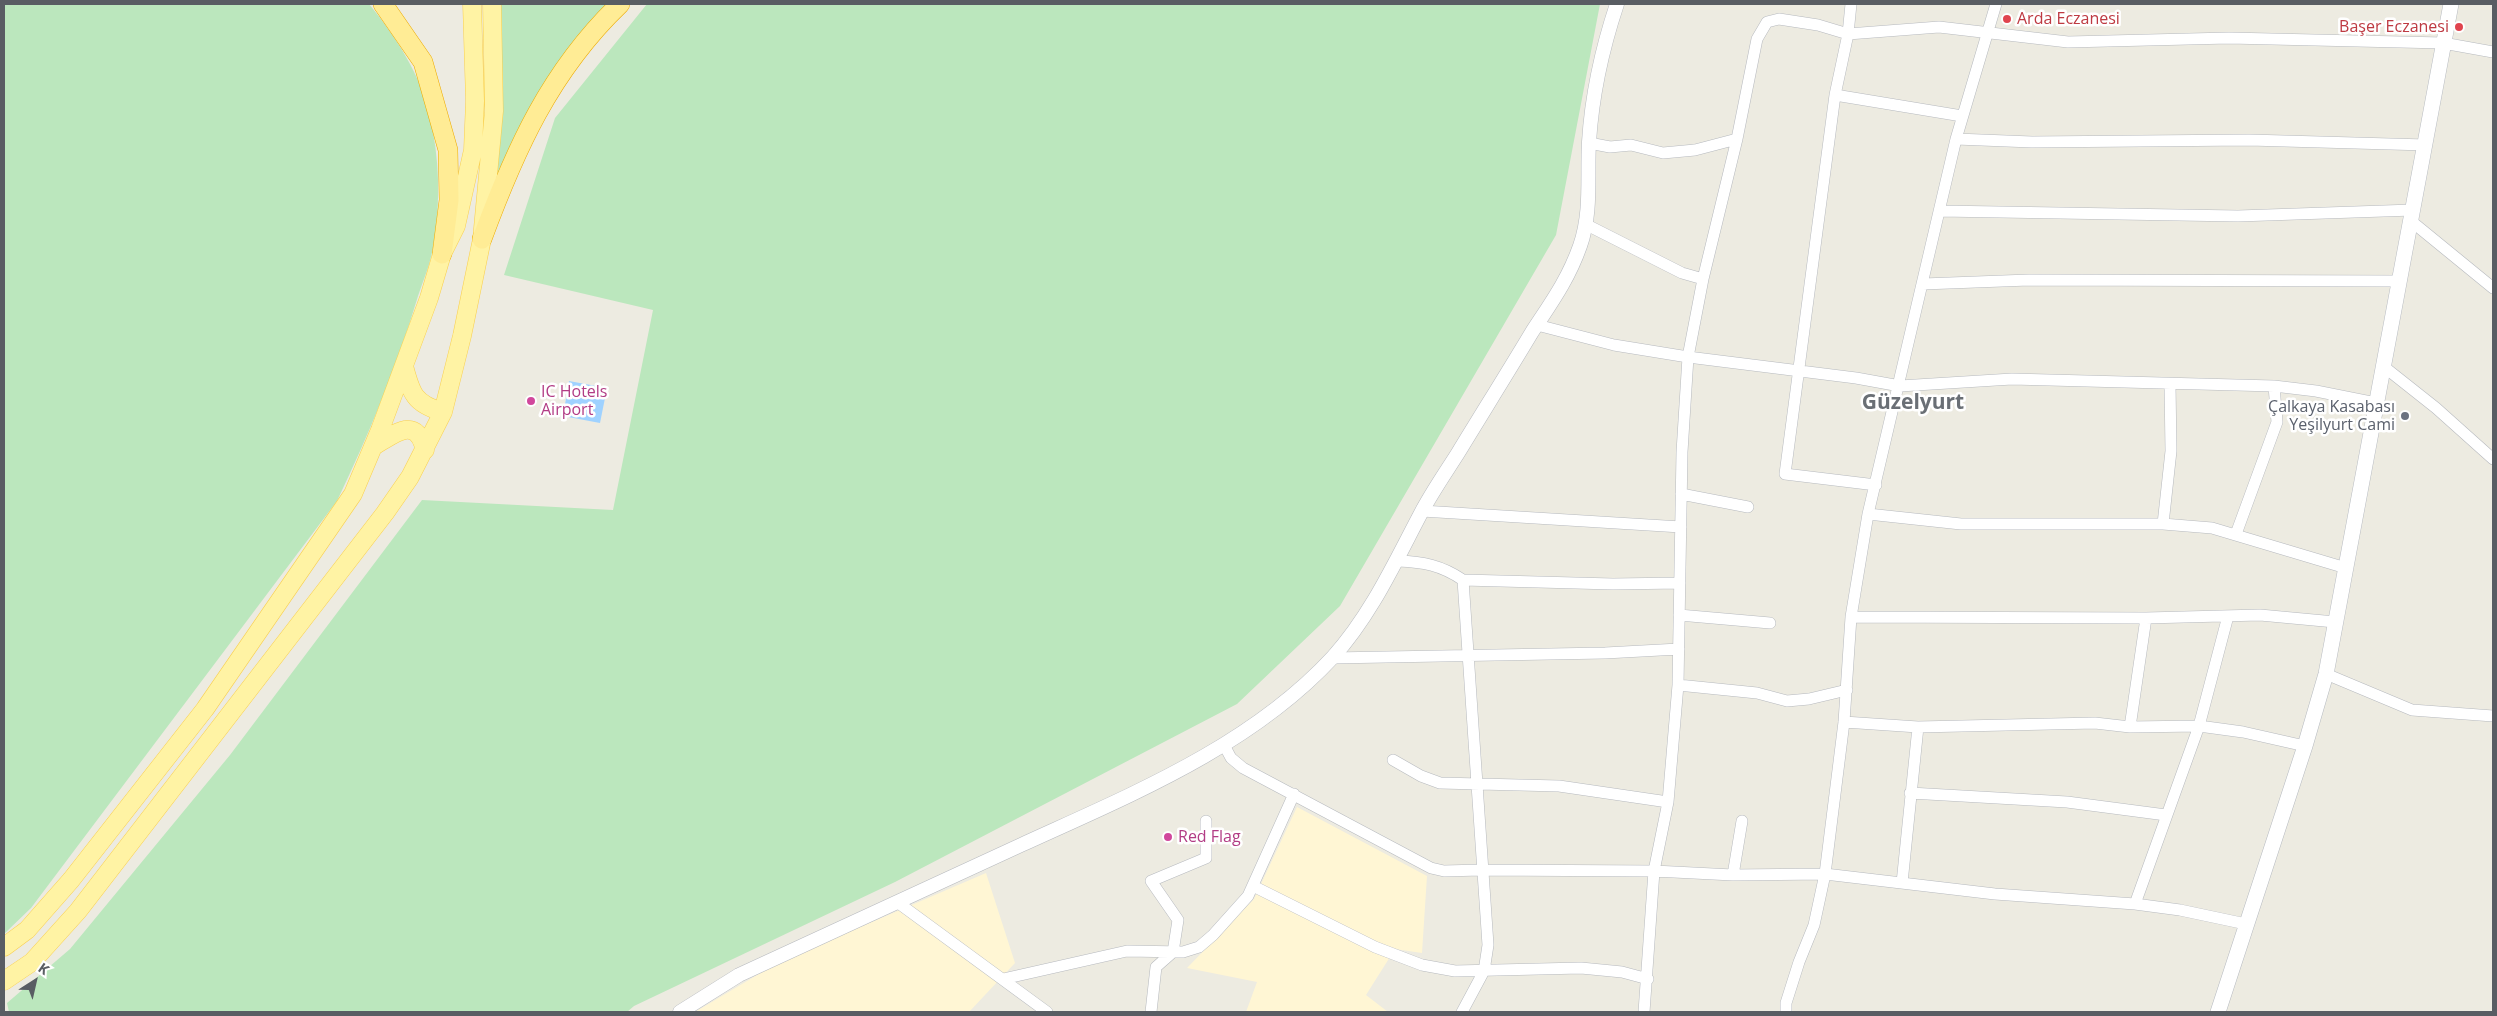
<!DOCTYPE html>
<html>
<head>
<meta charset="utf-8">
<style>
	body { margin:0 }
	#map { position:relative; width:2497px; height:1016px; overflow:hidden; background:#edebe1; font-family:"Open Sans",sans-serif }
	canvas { display:block }
	.frame { position:absolute; inset:0; border:5px solid #595d63; pointer-events:none }
	.north { position:absolute; left:10px; top:956px; width:50px; height:50px; -webkit-text-stroke:4px #fff; paint-order:stroke; rotate:35deg; font-size:14px; font-weight:700; line-height:20px; text-align:center; color:#595d63 }
	.north::after { content:''; display:block; margin:auto; width:18px; height:22px; background:#595d63; clip-path:polygon(50% 0,100% 100%,50% 72%,0 100%) }
</style>
</head>
<body>
<div id="map">
<canvas width="2497" height="1016"></canvas>
<div class="frame"></div>
<div class="north">K</div>
</div>
<script>
const ctx = document.querySelector('canvas').getContext('2d');
ctx.lineJoin = 'round';
function fill(path, color) { ctx.fillStyle = color; ctx.fill(path, 'evenodd'); }
function stroke(path, color, width, dash) { ctx.strokeStyle = color; ctx.lineWidth = width; ctx.lineCap = dash ? 'butt' : 'round'; ctx.setLineDash(dash || []); ctx.stroke(path); }
function label(font, color, halo, rows, align = 'center') {
  ctx.font = font + ' "Open Sans",sans-serif'; ctx.lineWidth = 5; ctx.setLineDash([]); ctx.textBaseline = 'middle'; ctx.strokeStyle = halo; ctx.fillStyle = color; for (const [text, x, y, turn = 0] of rows) {
    ctx.save(); ctx.translate(x, y); ctx.rotate((+turn || 0) * Math.PI / 180); ctx.textAlign = isNaN(turn) ? turn : align; if (halo) ctx.strokeText(text, 0, 0); ctx.fillText(text, 0, 0); ctx.restore();
  }
}
fill(new Path2D(`
	M1297 807 1427 876 1422 953 1395 949 1366 995 1388 1012H1246L1257 982 1187 968 1254 899Z
	M986 873 1015 963 969 1012H695L779 962Z`), '#fff6d4');
fill(new Path2D(`
	M4 4H369C396 37 421 75 430 117 439 156 441 201 434 241 432 260 424 278 418 296 397 367 369 434 337 501L31 908 4 934Z
	M498 4H607L496 180Z
	M647 4H1600L1556 235 1340 606 1237 704 895 882 634 1006 627 1012H9L7 1003 70 949 230 755 422 500 613 510 653 310 504 275 555 118Z`), '#bbe7bd');
fill(new Path2D(`
	M569 381 607 388 600 423 563 416Z`), '#9fd2ff');
const minor = new Path2D(`
	M1851 4 1848 34 1835 95 1785 474 1876 485
	M1835 95 1962 116
	M1956 139 2032 142 2249 140 2426 145
	M1589 143 1610 147 1631 145 1663 153 1695 150 1737 139
	M1940 211 2238 216 2413 210
	M2411 221 2493 288
	M1587 225 1682 273 1703 279
	M1923 284 2029 280 2399 281
	M1537 325 1614 345 1688 357 1856 378 1900 386 2012 379 2274 386 2316 391 2376 403
	M2383 366 2436 408 2493 459
	M1681 494 1748 507
	M1422 511 1681 527
	M1868 514 1961 524H2163L2212 528 2346 568
	M2163 524 2171 451 2170 384
	M2236 534 2277 422 2274 386
	M1398 561C1423 562 1441 565 1463 580L1613 584 1680 583
	M1679 615 1770 623
	M1851 617 2146 618 2260 615 2335 622
	M1332 658 1605 653 1679 649
	M2326 674 2412 710 2493 716
	M1678 685 1757 693 1787 701 1809 699 1847 690
	M1844 722 1918 727 2095 723 2130 727 2199 726 2243 732 2305 746
	M2130 727 2146 618
	M1224 745 1231 758 1243 768 1431 868 1444 871 1481 870 1654 871 1733 875 1825 874 1995 894 2135 904 2180 910 2246 924
	M1393 760 1421 776 1440 783 1559 786 1668 802
	M1910 793 2067 802 2166 815
	M1733 875 1742 821
	M1902 883 1918 727
	M1253 886 1375 947 1422 965 1455 971 1581 968 1622 972 1648 979
	M897 902 1047 1012
	M2135 904 2199 726 2228 616
	M1003 979 1127 951 1183 952 1199 947 1213 935 1248 896 1294 794
	M1151 1012 1156 967 1173 952 1178 920 1151 881 1206 858V821
	M1462 1012 1484 971 1488 945 1463 580
	M1644 1012 1654 871 1668 802 1678 685 1682 452 1688 357 1703 279 1737 139 1757 39 1767 22 1779 19 1818 25 1848 34 1939 27 2068 42 2229 38 2443 43 2493 52
	M1786 1012V1003L1799 962 1814 925 1825 874 1844 722 1851 617 1868 514 1956 139 1996 4`);
const tertiary = new Path2D(`
	M680 1012 739 975C833 932 927 889 1021 845 1130 795 1250 747 1333 657 1371 615 1395 562 1421 513 1432 492 1446 472 1458 453 1483 412 1508 372 1532 332 1551 303 1568 280 1580 246 1592 212 1587 177 1589 142 1592 94 1602 49 1617 4`);
const secondary = new Path2D(`
	M2218 1012 2305 746 2326 674 2451 4`);
const primary = new Path2D(`
	M404 366C411 393 414 404 443 412
	M374 446C396 433 416 415 425 450
	M4 947 27 930 71 880 205 709 353 494 380 430 429 298 442 254 456 226 473 150 475 101 472 4
	M4 981 32 962 78 911 385 513 410 477 443 412 462 336 482 239 494 111 492 4`);
const trunk = new Path2D(`
	M383 4 423 62 448 150 449 200 442 254
	M482 239C515 150 550 71 620 4`);
stroke(minor, '#b6b9be', 12);
stroke(tertiary, '#b6b9be', 15);
stroke(secondary, '#b6bac0', 16);
stroke(primary, '#f9cf4e', 19);
stroke(trunk, '#eeab00', 20);
stroke(minor, '#fff', 11);
stroke(tertiary, '#fff', 14);
stroke(secondary, '#fff', 15);
stroke(primary, '#fff3a4', 18);
stroke(trunk, '#ffec95', 19);
for (const [x, y, r, color] of [
	[2007,19,5,"#e0444e"],
	[2459,27,5,"#e0444e"],
	[531,401,5,"#d1479c"],
	[2405,416,5,"#6b7280"],
	[1168,837,5,"#d1479c"]
]) { const dot = new Path2D(); dot.arc(x, y, r, 0, 2 * Math.PI); ctx.fillStyle = color; ctx.fill(dot); stroke(dot, '#fff', 2); }
label('16px', '#be3a42', '#fff', [
	["Arda Eczanesi",2017,19],
	["Başer Eczanesi",2449,27,"right"]
], 'left');
label('16px', '#b23c85', '#fff', [
	["IC Hotels",541,392],
	["Airport",541,410],
	["Red Flag",1178,837]
], 'left');
label('16px', '#5b616d', '#fff', [
	["Çalkaya Kasabası",2395,407],
	["Yeşilyurt Cami",2395,425]
], 'right');
label('bold 21px', '#6a6f75', '#fff', [
	["Güzelyurt",1913,403]
]);
</script>
</body>
</html>
